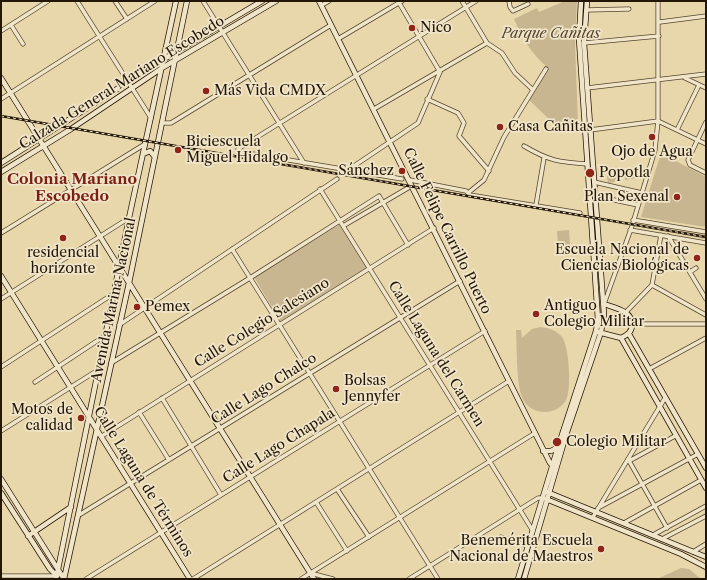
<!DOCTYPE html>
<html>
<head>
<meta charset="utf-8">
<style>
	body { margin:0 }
	#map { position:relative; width:707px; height:580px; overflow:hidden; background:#e9d7ac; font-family:"Libre Caslon Text",serif }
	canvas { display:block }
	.frame { position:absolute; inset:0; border:2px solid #231607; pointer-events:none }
</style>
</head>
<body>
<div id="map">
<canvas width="707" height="580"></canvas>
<div class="frame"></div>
</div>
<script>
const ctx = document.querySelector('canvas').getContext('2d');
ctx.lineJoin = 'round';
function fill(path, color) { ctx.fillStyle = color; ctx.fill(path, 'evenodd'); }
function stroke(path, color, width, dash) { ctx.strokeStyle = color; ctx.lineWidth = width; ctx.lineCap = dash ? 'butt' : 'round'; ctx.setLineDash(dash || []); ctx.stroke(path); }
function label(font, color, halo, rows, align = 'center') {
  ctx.font = font + ' "Libre Caslon Text",serif'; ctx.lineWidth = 3.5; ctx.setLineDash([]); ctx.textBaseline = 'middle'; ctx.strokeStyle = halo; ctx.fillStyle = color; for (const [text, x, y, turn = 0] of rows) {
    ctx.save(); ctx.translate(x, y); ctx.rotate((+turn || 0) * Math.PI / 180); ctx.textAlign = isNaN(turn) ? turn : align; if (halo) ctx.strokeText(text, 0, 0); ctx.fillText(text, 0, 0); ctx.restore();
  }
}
fill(new Path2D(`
	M565 1H577L575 43 578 125 552 122 528 99 548 68C531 53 523 40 514 19L537 8 539 12Z
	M661 153 706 177V227L641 217Z
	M636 169 637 178 625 180 624 171Z
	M620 174 621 181 608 183 607 176Z
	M340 224 368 268 281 322 254 277Z
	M569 230 570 245H558L557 231Z
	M683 231 706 235V239L682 235Z
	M540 327C549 328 556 330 562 337 569 346 572 390 566 400 557 417 529 416 522 397 516 383 517 346 516 330H521L522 338 532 329Z
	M681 568 689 569 701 579H657Z`), '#c7b690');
const street = new Path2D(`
	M77 1 151 118
	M115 1 127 19
	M203 1 304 163
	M398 1 440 72
	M462 1 487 43 502 53 515 73 532 89
	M509 1 510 7 513 11 528 4
	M322 5 329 1
	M586 10 629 9
	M660 22 706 16
	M11 25 23 44
	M1 31 48 1
	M338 39 402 1
	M584 43 659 36
	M685 78 706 88
	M587 88 706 74
	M1 99 155 1
	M427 99 458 113 464 123 459 136 489 171
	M374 109 487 43
	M706 122 688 160 690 165 706 173
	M163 123H171L331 25
	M590 130 658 121 706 144
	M677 130 699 85
	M524 146C549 161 559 162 587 164
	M348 170 418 123 440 72
	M402 179 241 152 238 149 476 1
	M410 180 466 191 470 195 580 213
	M594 182 642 193
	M320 189 533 531
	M468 193 484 180 504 137 546 69
	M595 196 638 205
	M536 205 544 158
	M633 220 706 232
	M343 226 408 188
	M630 230 706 243
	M1 233 145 144
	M668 236 706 299
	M232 249 438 579
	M690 272 696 268
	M652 285 706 315
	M1 299 129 218
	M604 304 632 226 655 150 658 121V1
	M626 312 652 285 661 235
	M632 324H706
	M119 325 337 179
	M111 363 250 278 379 196 408 245
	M1 367 113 294
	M649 369 706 338
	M35 382 106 335
	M162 398 221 495
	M139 412 169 460
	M1 431 98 370
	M102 436 434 228
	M628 459 667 528
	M629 461 675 436
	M337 489 369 537
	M316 502 347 551
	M598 508 698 454
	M79 515 460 281
	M593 517 665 398
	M624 523 701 480
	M653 535 706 506
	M501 537 528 546
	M662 539 706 516
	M693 552 706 544
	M310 573 333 579
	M1 576H56
	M86 579 485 331
	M193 579 509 381
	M301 579 535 433
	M409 579 538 498H543`);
const secondary = new Path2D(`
	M319 1 550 463 554 467
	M1 78 314 579
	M143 154 150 151 155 157
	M1 163 164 59 262 1
	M1 172 71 129 162 68 276 1
	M1 276 190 579
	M598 332 621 338C627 335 632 332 632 325 633 311 615 308 604 304
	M629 334 706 468
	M621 338 706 488
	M543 451H551L558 447
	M1 479 64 579
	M547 492 706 557
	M1 493 50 569 57 576
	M546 499 681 554 706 567
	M28 536 71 507
	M56 579 129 218 176 1
	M64 579 129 283 187 1
	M518 579 558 447 596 331 598 320 579 39 581 1
	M524 579 566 435 601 332 604 314 584 43 587 1`);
stroke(street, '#544630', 5);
stroke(secondary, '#231607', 6);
stroke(street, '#f1e5c9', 3.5);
stroke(secondary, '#f1e5c9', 4.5);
const rail = new Path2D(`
	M1 116 706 237`);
stroke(rail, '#231607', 2.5);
stroke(rail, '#f1e5c9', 1, [3]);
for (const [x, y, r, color] of [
	[412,28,4,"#8f2418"],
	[206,91,4,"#8f2418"],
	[500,127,4,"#8f2418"],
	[652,137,4,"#8f2418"],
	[178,150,4,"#8f2418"],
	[402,171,4,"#8f2418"],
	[590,173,5,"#8f2418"],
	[677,197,4,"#8f2418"],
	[63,238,4,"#8f2418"],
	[697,258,4,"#8f2418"],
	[137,307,4,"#8f2418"],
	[536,314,4,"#8f2418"],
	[336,389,4,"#8f2418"],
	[81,418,4,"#8f2418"],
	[557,442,5,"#8f2418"],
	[601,549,4,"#8f2418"]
]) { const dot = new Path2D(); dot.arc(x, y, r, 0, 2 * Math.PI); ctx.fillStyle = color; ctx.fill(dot); stroke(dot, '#f1e5c9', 1.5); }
label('14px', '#231607', '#f1e5c9', [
	["Nico",420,28],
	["Más Vida CMDX",214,91],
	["Casa Cañitas",508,127],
	["Biciescuela",186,142],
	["Miguel Hidalgo",186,158],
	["Ojo de Agua",652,152,"center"],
	["Sánchez",394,171,"right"],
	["Popotla",599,173],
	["Plan Sexenal",669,197,"right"],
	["Escuela Nacional de",689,250,"right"],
	["Ciencias Biológicas",689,266,"right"],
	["residencial",63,253,"center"],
	["horizonte",63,269,"center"],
	["Antiguo",544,306],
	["Colegio Militar",544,322],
	["Pemex",145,307],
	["Bolsas",344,381],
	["Jennyfer",344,397],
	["Motos de",73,410,"right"],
	["calidad",73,426,"right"],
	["Colegio Militar",566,442],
	["Benemérita Escuela",593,541,"right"],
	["Nacional de Maestros",593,557,"right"]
], 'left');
label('italic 14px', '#544630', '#f1e5c9', [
	["Parque Cañitas",551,34]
]);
label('14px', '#231607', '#f1e5c9', [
	["Calzada General Mariano Escobedo",122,83,-32],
	["Calle Felipe Carrillo Puerto",447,231,64],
	["Avenida Marina Nacional",114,300,-78],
	["Calle Colegio Salesiano",262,323,-32],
	["Calle Laguna del Carmen",436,354,58],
	["Calle Lago Chalco",264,389,-32],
	["Calle Lago Chapala",279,446,-32],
	["Calle Laguna de Términos",143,482,58]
]);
label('bold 15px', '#7a1f14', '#f1e5c9', [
	["Colonia Mariano",72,180],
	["Escobedo",72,197]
]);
</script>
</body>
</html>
